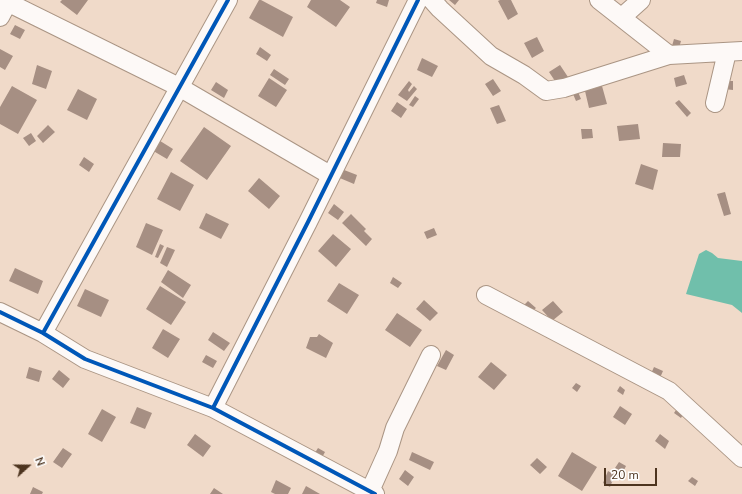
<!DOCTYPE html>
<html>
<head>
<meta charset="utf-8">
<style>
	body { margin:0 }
	#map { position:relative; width:742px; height:494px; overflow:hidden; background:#f0dac9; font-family:"Nunito Sans",sans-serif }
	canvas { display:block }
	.north { position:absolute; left:8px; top:446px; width:40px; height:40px; -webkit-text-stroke:3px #fff; paint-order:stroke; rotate:69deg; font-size:11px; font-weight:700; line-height:16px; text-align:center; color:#4d341f }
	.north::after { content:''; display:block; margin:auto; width:14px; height:18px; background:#4d341f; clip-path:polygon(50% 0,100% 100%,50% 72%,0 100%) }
	.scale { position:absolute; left:604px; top:468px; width:53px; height:18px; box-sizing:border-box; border:2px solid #4d341f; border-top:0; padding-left:5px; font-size:12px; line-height:14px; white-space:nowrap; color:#4d341f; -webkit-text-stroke:3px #fff; paint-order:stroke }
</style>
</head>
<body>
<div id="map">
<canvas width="742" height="494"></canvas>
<div class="north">N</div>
<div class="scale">20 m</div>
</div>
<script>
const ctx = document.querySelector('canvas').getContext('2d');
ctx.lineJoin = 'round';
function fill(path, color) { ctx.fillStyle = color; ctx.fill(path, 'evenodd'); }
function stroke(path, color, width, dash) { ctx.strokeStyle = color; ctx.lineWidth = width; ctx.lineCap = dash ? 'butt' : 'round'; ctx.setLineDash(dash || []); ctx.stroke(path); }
fill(new Path2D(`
	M706 250 712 253 718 258 742 261V313L732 305 686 294 699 254Z`), '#70bfab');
fill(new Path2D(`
	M62 0H88L77 15 60 2Z
	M259 0H261L293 17 283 37 249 18Z
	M311 0H340L350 7 336 27 307 7Z
	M377 0H389L387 7 376 3Z
	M449 0H459L455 5Z
	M500 0H511L518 14 508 20 498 1Z
	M15 25 25 30 20 39 10 34Z
	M537 37 544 51 532 58 524 43Z
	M674 39 681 41 679 48 672 46Z
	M260 47 271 55 267 61 256 54Z
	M0 49 13 56 5 70 0 67Z
	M422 58 438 66 432 77 417 70Z
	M37 65 52 71 46 89 32 84Z
	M560 65 568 77 557 84 549 72Z
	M274 69 289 79 285 85 270 75Z
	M684 75 687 84 676 87 674 78Z
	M269 78 287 90 276 107 258 96Z
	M493 79 501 91 493 96 485 84Z
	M409 81 412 84 408 90 409 92 414 86 417 89 407 101 398 95Z
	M725 81H733V90L724 89Z
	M216 82 228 90 224 98 211 90Z
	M12 86 37 100 18 134 0 124V107Z
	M602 86 607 104 589 108 585 91Z
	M78 89 97 99 87 120 67 110Z
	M578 92 581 99 576 101 573 94Z
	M415 96 419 99 413 107 409 105Z
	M679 100 691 113 687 117 675 103Z
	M397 102 407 109 401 118 391 111Z
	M499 105 506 121 497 124 490 108Z
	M638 124 640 139 619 141 617 126Z
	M48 125 55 132 43 143 37 136Z
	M204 127 231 146 207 180 180 161Z
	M581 129H592L593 138 582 139Z
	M31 133 36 141 29 146 23 138Z
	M157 139 173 149 167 159 150 149Z
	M663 143 681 144 680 157H662Z
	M84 157 94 164 89 172 79 165Z
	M641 164 658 170 653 190 635 184Z
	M339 168 357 175 354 184 335 176Z
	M171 172 194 185 180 211 157 199Z
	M259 178 280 196 269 209 248 191Z
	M725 192 731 214 724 216 717 194Z
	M334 204 344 212 338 220 328 213Z
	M206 213 229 224 221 239 199 228Z
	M351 214 366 229 364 231 372 239 366 246 342 223Z
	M146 223 163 230 152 255 136 247Z
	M434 228 437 235 427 239 424 232Z
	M333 234 351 249 336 267 318 251Z
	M160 244 164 246 158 258 155 257Z
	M167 247 175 250 167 267 160 263Z
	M15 268 43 281 38 294 9 281Z
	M168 270 191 285 183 298 161 282Z
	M393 277 402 283 398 288 390 283Z
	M339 283 359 295 347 314 327 301Z
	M160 286 186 302 171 325 146 309Z
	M85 289 109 300 101 317 77 306Z
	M424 300 438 313 430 321 416 309Z
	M528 301 536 308 529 314 522 307Z
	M553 301 563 312 552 321 542 310Z
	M397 313 422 330 410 347 385 330Z
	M163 329 180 339 168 358 152 348Z
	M213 332 230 343 224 351 208 340Z
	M319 334 333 343 326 358 306 348 310 337H317Z
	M446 350 454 355 446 370 437 366Z
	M206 355 217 361 213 368 202 362Z
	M491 362 507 375 494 390 478 377Z
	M29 367 42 371 39 382 26 378Z
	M654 367 663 371 659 380 650 376Z
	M59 370 70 379 63 388 52 379Z
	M576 383 581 386 577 392 572 388Z
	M620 386 625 390 623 395 617 391Z
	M620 406 632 414 625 425 613 417Z
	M137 407 152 413 145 429 130 423Z
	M678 407 685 411 681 418 674 413Z
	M102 409 116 417 102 442 88 434Z
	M195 434 211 446 203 457 187 445Z
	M660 434 669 441 665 449 655 441Z
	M63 448 72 454 62 468 53 462Z
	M318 448 325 452 319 463 311 459Z
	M412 452 434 462 430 470 409 460Z
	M572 452 597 467 582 491 558 476Z
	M537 458 547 467 540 474 530 465Z
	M619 462 626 466 623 472 615 468Z
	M405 470 414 477 408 486 399 479Z
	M608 471 615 475 610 487 603 483Z
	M692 477 698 481 695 486 688 481Z
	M276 480 291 488 288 494H275L271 492Z
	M306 486 320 494H302Z
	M33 487 43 492 42 494H30Z
	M214 488 223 494H210Z`), '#a68f83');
const street = new Path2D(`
	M3 0 179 87 330 175
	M432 0 440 9 491 56 524 75 546 91 564 88 669 55 742 51
	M599 0 669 55
	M0 17 9 0
	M622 17 641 0
	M715 103 727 52
	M486 295 669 391 742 458
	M0 312 43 333 85 359 213 408 375 494
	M43 333 228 0
	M213 408 308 222 418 0
	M370 491 388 451 395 428 431 355`);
stroke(street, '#aa9584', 20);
stroke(street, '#fdf9f7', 18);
stroke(new Path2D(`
	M0 312 43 333 85 359 213 408 375 494
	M43 333 228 0
	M213 408 308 222 418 0`), '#0057b8', 4);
</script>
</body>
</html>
